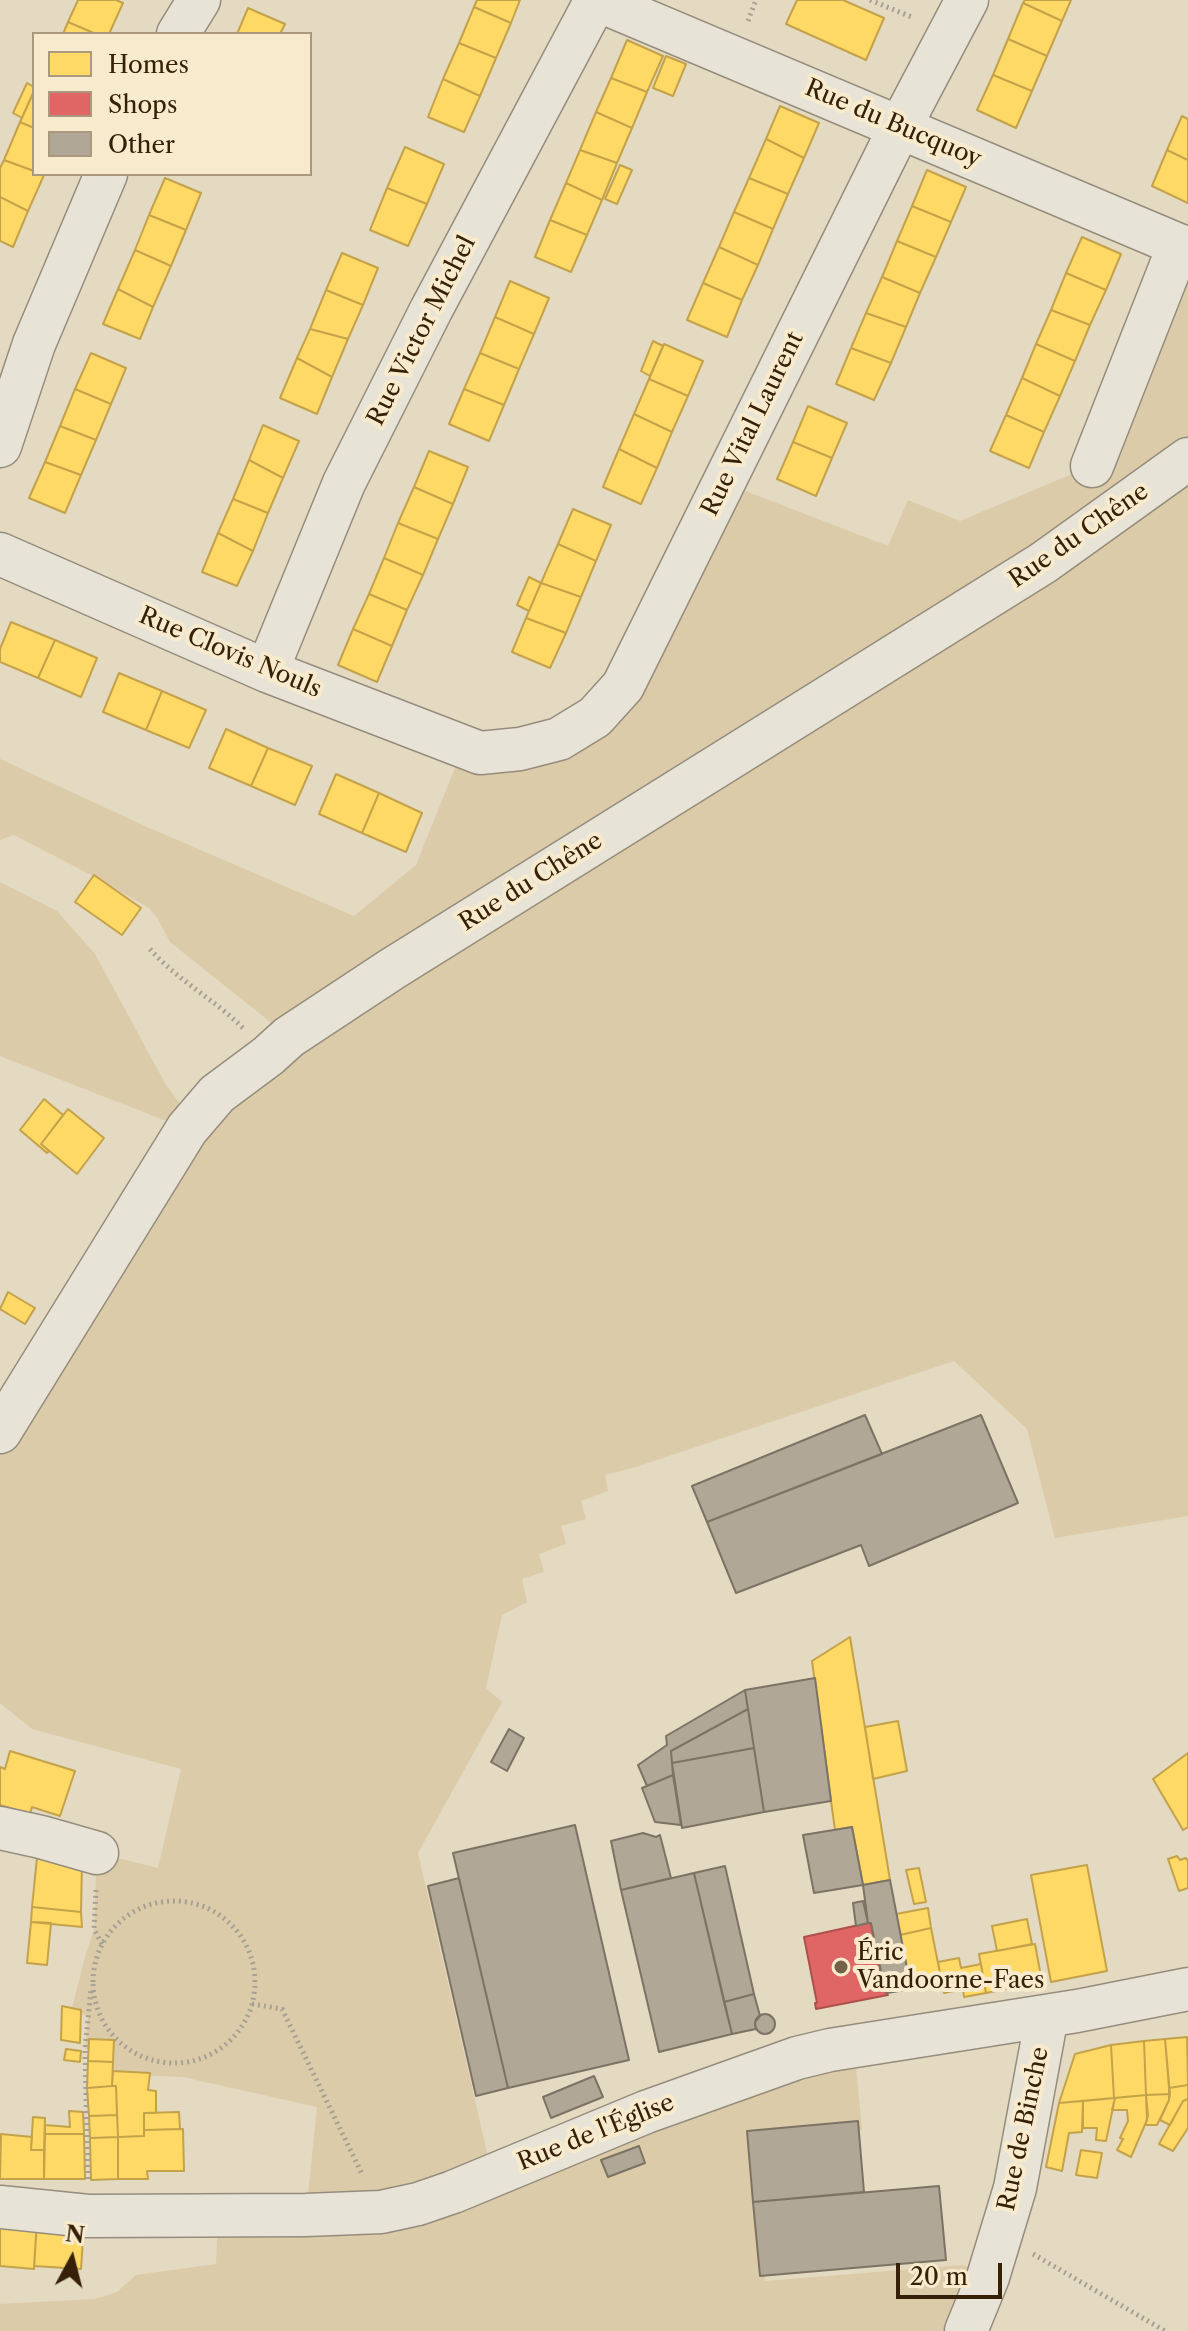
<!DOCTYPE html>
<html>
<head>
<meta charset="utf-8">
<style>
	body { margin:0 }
	#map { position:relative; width:1188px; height:2331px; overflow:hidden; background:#e4d9c1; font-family:"Libre Caslon Text",serif }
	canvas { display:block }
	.legend { position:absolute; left:32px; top:32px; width:280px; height:144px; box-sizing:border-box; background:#f7eacd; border:2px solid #aa997e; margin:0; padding:10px 14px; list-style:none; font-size:24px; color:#362008 }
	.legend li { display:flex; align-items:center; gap:16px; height:40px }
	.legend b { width:40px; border:2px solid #aa997e }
	.north { position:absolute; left:32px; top:2219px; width:80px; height:80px; -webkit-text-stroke:6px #f7eacd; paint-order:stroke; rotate:7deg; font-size:22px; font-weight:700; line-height:32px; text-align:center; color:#362008 }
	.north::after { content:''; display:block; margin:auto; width:28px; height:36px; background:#362008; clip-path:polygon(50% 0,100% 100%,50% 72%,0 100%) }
	.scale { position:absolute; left:896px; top:2263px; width:106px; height:36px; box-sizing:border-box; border:4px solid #362008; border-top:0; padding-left:10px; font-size:24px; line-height:28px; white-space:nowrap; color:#362008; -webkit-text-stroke:6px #f7eacd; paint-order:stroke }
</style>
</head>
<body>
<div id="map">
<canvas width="1188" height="2331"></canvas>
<ul class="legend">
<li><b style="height:22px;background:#ffd966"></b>Homes</li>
<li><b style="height:22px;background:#e06666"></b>Shops</li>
<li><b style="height:22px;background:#b0a796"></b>Other</li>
</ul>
<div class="north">N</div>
<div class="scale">20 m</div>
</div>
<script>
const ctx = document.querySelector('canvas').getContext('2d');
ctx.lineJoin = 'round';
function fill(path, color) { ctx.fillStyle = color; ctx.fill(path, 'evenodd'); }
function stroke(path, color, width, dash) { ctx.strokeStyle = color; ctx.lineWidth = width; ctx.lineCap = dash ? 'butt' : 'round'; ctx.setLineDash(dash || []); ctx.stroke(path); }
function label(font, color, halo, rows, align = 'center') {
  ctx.font = font + ' "Libre Caslon Text",serif'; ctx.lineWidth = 8; ctx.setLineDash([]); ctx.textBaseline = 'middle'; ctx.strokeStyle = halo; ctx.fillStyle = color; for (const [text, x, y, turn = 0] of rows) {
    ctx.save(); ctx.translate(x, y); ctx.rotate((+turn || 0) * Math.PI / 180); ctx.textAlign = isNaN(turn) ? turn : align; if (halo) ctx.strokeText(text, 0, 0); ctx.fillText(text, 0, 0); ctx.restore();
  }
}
fill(new Path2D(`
	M1188 249V1516L1055 1538 1027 1429 954 1361 636 1467 605 1475 608 1491 581 1501 586 1519 561 1526 566 1544 539 1554 544 1572 522 1579 527 1602 502 1615 486 1688 502 1702 418 1853 492 2174 854 2046 862 2130 753 2139 765 2281 964 2265 988 2277 966 2331H0V2304L95 2299 117 2292 136 2275 216 2264 218 2217 306 2215 317 2107 183 2077 109 2074V2049H85L88 2016 71 2012 85 1957 94 1929 97 1853 158 1868 181 1769 32 1729 0 1703V1432L187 1129 0 1056V882L57 911 95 954 166 1085 181 1105 289 1037 170 942 158 919 149 908 97 878 14 835 0 840V759L147 827 354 916 416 865 463 748 579 728 726 480 748 492 888 546 908 500 960 521 1091 466Z`), '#dbcba9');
const homes = new Path2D(`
	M78 0H116L123 3 109 34H96L68 22Z
	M477 0H520L511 23 474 7Z
	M797 0H843L884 18 866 60 786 24Z
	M1025 0H1071L1062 21 1023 3Z
	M1023 3 1062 21 1047 56 1008 39Z
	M474 7 511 23 496 58 459 43Z
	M248 8 285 24 280 34H237Z
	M68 22 96 34H63Z
	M1008 39 1047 56 1032 91 993 75Z
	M627 40 663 56 647 92 611 78Z
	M459 43 496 58 480 96 443 79Z
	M666 56 686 64 673 96 653 88Z
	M993 75 1032 91 1016 128 977 110Z
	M611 78 647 92 632 128 596 112Z
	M443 79 480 96 464 132 428 117Z
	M27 83 34 87V91L22 118 13 113Z
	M34 91V128L20 122Z
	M780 106 819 123 804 158 766 139Z
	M596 112 632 128 617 163 580 150Z
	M1182 116 1188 119V160L1167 150Z
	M20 122 34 128V171L4 160Z
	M766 139 804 158 788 194 749 178Z
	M405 147 444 164 427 204 387 188Z
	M580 150 617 163 602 200 566 183Z
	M1167 150 1188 160V203L1152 186Z
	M4 160 34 171V174L44 175 28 211 0 197V168Z
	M620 165 632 170 617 204 605 199Z
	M927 170 966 187 951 222 912 206Z
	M165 178 201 193 186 230 149 215Z
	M749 178 788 194 773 229 734 212Z
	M566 183 602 200 587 235 550 220Z
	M387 188 427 204 408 246 370 230Z
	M0 197 28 211 13 247 0 241Z
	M912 206 951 222 936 257 897 241Z
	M734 212 773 229 758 265 719 247Z
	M149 215 186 230 171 266 135 250Z
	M550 220 587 235 571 272 535 257Z
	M1082 237 1121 254 1106 290 1066 273Z
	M897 241 936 257 920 293 882 277Z
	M719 247 758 265 742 300 703 283Z
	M135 250 171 266 153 307 118 289Z
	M342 253 378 268 363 305 326 290Z
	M1066 273 1106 290 1090 325 1051 310Z
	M882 277 920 293 906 327 866 313Z
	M510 281 549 298 534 334 495 317Z
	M703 283 742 300 727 337 687 320Z
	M118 289 153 307 140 339 103 324Z
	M326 290 363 305 348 339 310 329Z
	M1051 310 1090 325 1075 361 1036 344Z
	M866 313 906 327 891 363 851 348Z
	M495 317 534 334 519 369 480 353Z
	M310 329 348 339 332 377 297 358Z
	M653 341 663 346 650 376 641 371Z
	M664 344 703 361 688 396 649 379Z
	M1036 344 1075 361 1060 396 1022 378Z
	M851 348 891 363 874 400 836 384Z
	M91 353 126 368 111 404 75 389Z
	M480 353 519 369 504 405 464 389Z
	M297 358 332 377 317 414 280 398Z
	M1022 378 1060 396 1044 432 1006 415Z
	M649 379 688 396 672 432 634 414Z
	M75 389 111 404 96 440 60 426Z
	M464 389 504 405 489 441 449 424Z
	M808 406 847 423 832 458 793 442Z
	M634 414 672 432 657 468 619 449Z
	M1006 415 1044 432 1029 468 990 451Z
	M263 425 299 441 283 478 249 460Z
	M60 426 96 440 81 475 45 462Z
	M793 442 832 458 816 496 777 479Z
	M619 449 657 468 641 504 603 487Z
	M429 451 468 467 453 504 414 487Z
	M249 460 283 478 268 513 233 499Z
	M45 462 81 475 65 513 29 498Z
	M414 487 453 504 438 539 398 523Z
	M233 499 268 513 253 551 218 533Z
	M573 509 611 525 596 561 558 544Z
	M398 523 438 539 423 575 384 558Z
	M218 533 253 551 237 586 202 572Z
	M558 544 596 561 581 597 541 583Z
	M384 558 423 575 407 610 369 594Z
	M529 577 541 583 529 611 517 605Z
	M541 583 581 597 566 633 526 618Z
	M369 594 407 610 392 646 353 629Z
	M526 618 566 633 550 668 512 652Z
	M11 622 55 640 38 678 0 662V649Z
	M353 629 392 646 377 682 338 665Z
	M55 640 97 658 81 697 38 678Z
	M119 673 162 691 146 730 103 712Z
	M162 691 206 710 189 748 146 730Z
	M226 729 268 748 251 786 209 768Z
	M268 748 312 766 295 805 251 786Z
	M336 774 379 793 362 833 319 814Z
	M379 793 422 813 406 852 362 833Z
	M94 875 141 908 122 935 75 902Z
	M44 1099 63 1115 41 1144 49 1151 47 1153 20 1130Z
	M68 1109 104 1138 77 1174 41 1144Z
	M8 1292 35 1308 25 1324 0 1309Z
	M850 1637 890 1880 863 1885 852 1827 835 1830 812 1661Z
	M898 1721 907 1771 873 1779 865 1727Z
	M10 1751 75 1771 60 1816 32 1807 30 1814 0 1805V1767L5 1769Z
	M1188 1753V1827L1183 1830 1153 1779Z
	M38 1848 82 1863 81 1912 32 1907Z
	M1177 1856 1180 1860 1186 1858 1188 1861V1888L1179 1891 1168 1859Z
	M1087 1865 1107 1971 1051 1982 1031 1875Z
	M919 1868 926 1902 914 1904 906 1870Z
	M32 1907 81 1912 82 1927 31 1922Z
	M928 1908 931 1928 900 1935 896 1914Z
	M1027 1919 1032 1944 997 1951 992 1926Z
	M31 1922 51 1923 47 1965 27 1963Z
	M931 1928 942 1983 911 1989 900 1935Z
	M1035 1944 1042 1982 986 1993 979 1954Z
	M959 1958 961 1968 981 1964 986 1993 964 1997 963 1989 944 1993 938 1962Z
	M62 2006 81 2010 80 2043 61 2040Z
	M1187 2037 1188 2085 1169 2088 1165 2039Z
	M89 2039 114 2040 113 2062 88 2061Z
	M1165 2039 1170 2094 1146 2095 1144 2041Z
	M1144 2041 1146 2095 1114 2098 1111 2045Z
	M1111 2045 1114 2098 1059 2103 1075 2054Z
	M66 2049 81 2051 80 2062 64 2060Z
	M88 2061 113 2062 112 2086 87 2088Z
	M113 2071 150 2073 148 2090 156 2091V2113H144V2136L118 2137 116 2086H112Z
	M1188 2085V2099L1183 2101 1170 2125 1160 2120 1169 2100V2088Z
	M112 2086H116L117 2115 89 2116 87 2088Z
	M1170 2094 1169 2100 1157 2125H1145L1148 2116 1146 2095Z
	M1146 2095 1147 2120 1131 2157 1117 2150 1123 2139 1120 2138 1128 2121 1127 2110H1112L1115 2098Z
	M1115 2098 1106 2141 1096 2140 1097 2128H1083V2101Z
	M1188 2099V2128L1173 2151 1159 2144 1183 2101Z
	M1083 2101 1082 2132 1069 2133 1062 2171 1046 2167 1059 2103Z
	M69 2111 83 2112 84 2134H45V2125L70 2127Z
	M179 2112 180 2129 144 2130V2113Z
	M117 2115 118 2137 90 2138 89 2116Z
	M33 2117 45 2118 44 2150H31Z
	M183 2129 184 2171H147L148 2179H118V2137L144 2136V2130Z
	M1 2134 32 2137 31 2150H44V2179H0Z
	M45 2134H84L85 2179H44Z
	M118 2137V2179L91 2180 90 2138Z
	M1081 2150 1102 2153 1097 2178 1076 2175Z
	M0 2219 37 2221 34 2269 0 2266Z
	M37 2221 84 2223 81 2269 34 2266Z`);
fill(homes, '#ffd966');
stroke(homes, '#c3a24a', 2);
const shops = new Path2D(`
	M868 1923H871L885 1991 888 1995 816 2009 815 2003H817L804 1937Z`);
fill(shops, '#e06666');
stroke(shops, '#ad514a', 2);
const building = new Path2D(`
	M865 1415 882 1454 707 1522 692 1486Z
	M981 1415 1018 1503 869 1566 861 1545 736 1593 707 1522Z
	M815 1678 831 1801 764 1812 745 1690Z
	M745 1690 748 1709 671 1751 673 1775 647 1786 638 1765 667 1745 666 1736Z
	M748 1709 754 1748 672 1763 671 1751Z
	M509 1729 524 1738 507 1771 491 1762Z
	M754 1748 764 1812 682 1828 672 1763Z
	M673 1775 681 1825 655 1822 642 1788Z
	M575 1825 629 2060 508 2088 453 1853Z
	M852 1827 863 1885 814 1893 803 1835Z
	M643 1833 656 1837 660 1835 671 1878 621 1890 611 1841Z
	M725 1866 754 1994 724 2002 694 1873Z
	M694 1873 732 2034 659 2052 621 1890Z
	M459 1878 508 2088 476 2096 428 1886Z
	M890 1880 911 1989 887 1993 885 1991 871 1923H868L863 1885Z
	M863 1901 868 1923 856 1926 853 1903Z
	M754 1994 760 2016 755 2022 756 2029 732 2034 724 2002Z
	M755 2024a10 10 0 1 1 20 0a10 10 0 1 1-20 0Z
	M594 2076 603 2097 551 2118 543 2097Z
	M858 2121 864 2192 753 2202 747 2131Z
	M639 2146 645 2163 608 2177 601 2160Z
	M939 2186 946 2260 760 2276 753 2202Z`);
fill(building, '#b0a796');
stroke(building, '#7c7364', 2);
const street = new Path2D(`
	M597 0 1188 249
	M178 34 199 0
	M0 446 34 344 106 174
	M1092 466 1179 245
	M0 554 267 671 480 753 520 749 559 739 595 717 623 686 900 127 967 0
	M267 671 344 483 431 310 596 0
	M0 1432 187 1129 217 1094 268 1056 289 1037 392 969 1043 563 1188 459
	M0 1828 41 1837 97 1853
	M0 2207 88 2216 306 2215 381 2212 418 2204 453 2192 646 2112 797 2058 830 2050 1077 2011 1188 1989
	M966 2331 988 2277 1015 2188 1047 2016`);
stroke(street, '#958c7c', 45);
stroke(new Path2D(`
	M870 0 914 18
	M748 21 756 0
	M150 949C177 980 214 999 243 1028
	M96 1890 94 1929 102 1944
	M93 1982a81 81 0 1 1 162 0a81 81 0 1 1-162 0Z
	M252 2004 282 2009 363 2176
	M88 2179 85 2049 91 1990
	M1033 2254 1165 2331`), '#a7a094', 5, [2, 4]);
stroke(street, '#e8e3d7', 42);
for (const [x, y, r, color] of [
	[841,1967,8,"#736149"]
]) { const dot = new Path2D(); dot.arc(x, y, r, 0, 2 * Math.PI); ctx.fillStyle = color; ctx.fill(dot); stroke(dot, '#f7eacd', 3); }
label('24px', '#362008', '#f7eacd', [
	["Rue du Bucquoy",893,124,23],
	["Rue Victor Michel",422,331,-63],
	["Rue Vital Laurent",753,424,-64],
	["Rue du Chêne",1079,536,-35],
	["Rue Clovis Nouls",230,653,23],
	["Rue du Chêne",531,882,-32],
	["Rue de Binche",1024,2129,-78],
	["Rue de l'Église",596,2133,-22]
]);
label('24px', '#362008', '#f7eacd', [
	["Éric",857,1953],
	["Vandoorne-Faes",857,1981]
], 'left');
</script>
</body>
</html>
